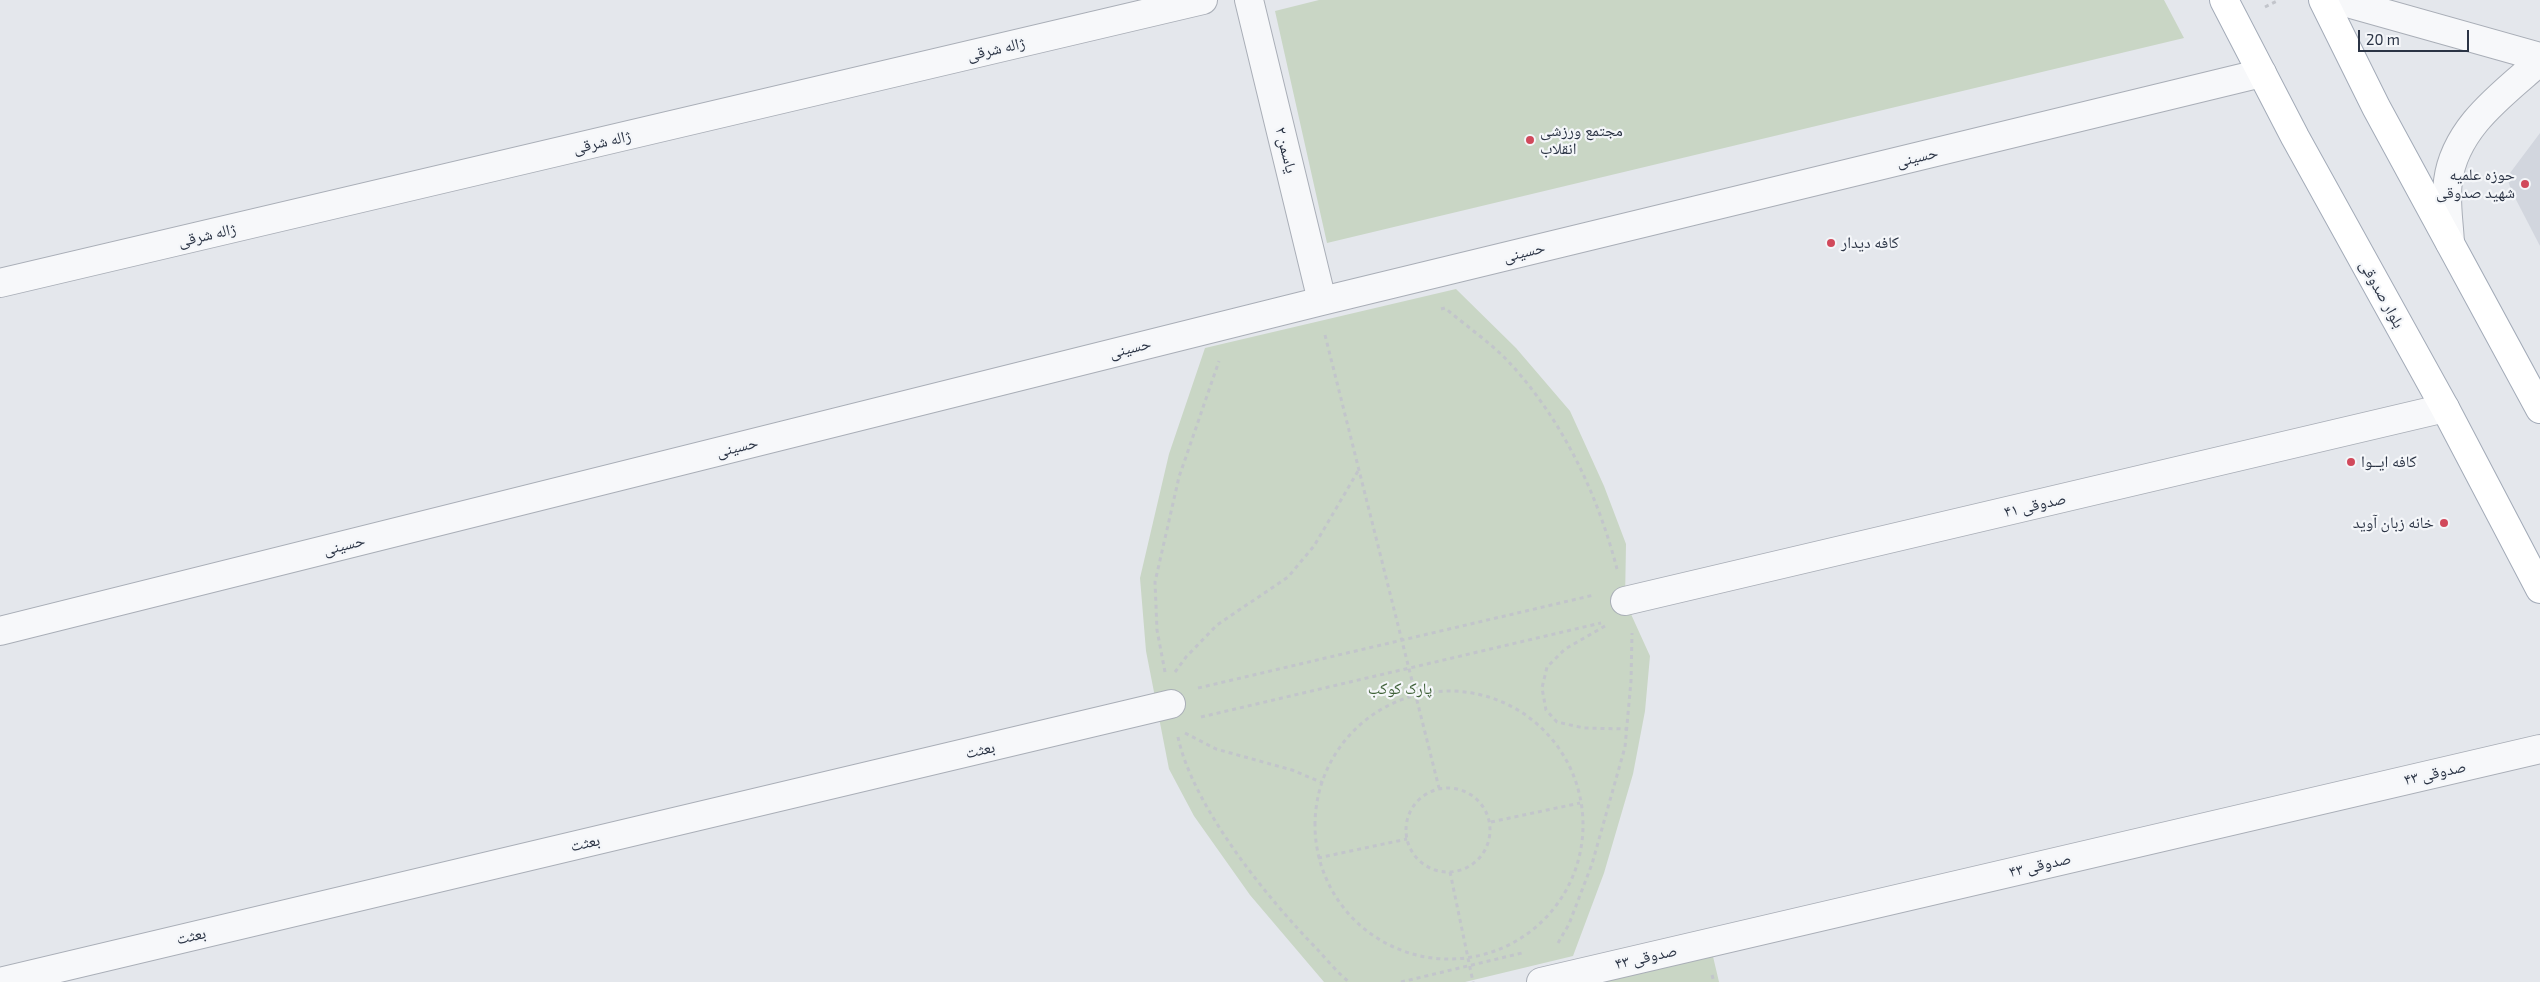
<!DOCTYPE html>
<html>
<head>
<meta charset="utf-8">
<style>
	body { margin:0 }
	#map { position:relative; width:2540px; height:982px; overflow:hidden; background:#e4e7ec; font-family:"Exo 2",sans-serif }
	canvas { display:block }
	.scale { position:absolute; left:2358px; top:30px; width:111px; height:22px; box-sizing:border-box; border:2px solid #2b3445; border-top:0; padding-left:6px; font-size:15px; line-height:18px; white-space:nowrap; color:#2b3445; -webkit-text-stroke:4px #f4f6f9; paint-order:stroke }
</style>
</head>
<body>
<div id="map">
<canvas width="2540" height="982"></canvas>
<div class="scale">20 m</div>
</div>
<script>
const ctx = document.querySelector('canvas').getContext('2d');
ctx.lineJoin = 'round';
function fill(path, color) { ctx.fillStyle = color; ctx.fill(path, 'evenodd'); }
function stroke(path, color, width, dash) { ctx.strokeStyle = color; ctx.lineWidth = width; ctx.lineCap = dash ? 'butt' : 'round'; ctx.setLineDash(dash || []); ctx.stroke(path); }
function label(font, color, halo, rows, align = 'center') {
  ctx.font = font + ' "Exo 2","Noto Naskh Arabic",sans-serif'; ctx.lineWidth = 4.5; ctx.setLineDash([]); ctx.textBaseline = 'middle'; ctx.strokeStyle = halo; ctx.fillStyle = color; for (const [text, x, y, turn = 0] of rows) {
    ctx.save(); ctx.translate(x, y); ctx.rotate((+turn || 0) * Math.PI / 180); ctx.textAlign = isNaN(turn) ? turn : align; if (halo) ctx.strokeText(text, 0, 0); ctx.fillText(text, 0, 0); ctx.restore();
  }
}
fill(new Path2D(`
	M2540 133V246L2511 190 2507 177Z`), '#d2d6de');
fill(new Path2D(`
	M1319 0H2164L2184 38 1327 243 1275 11Z
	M1456 289 1516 348 1570 411 1604 486 1626 544 1625 601 1650 656 1645 711 1633 774 1604 873 1573 956 1465 982H1324L1250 895 1194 816 1169 769 1146 651 1140 578 1169 454 1205 348Z
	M1711 948 1719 982H1568Z`), '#c9d6c5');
const minor = new Path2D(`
	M1249 0 1322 301
	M2337 0 2540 57
	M2450 243C2449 222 2445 201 2448 181 2455 127 2503 94 2540 61
	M0 283 1203 0
	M1625 601 2445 408
	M0 631 1322 301 2262 73
	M0 982 1171 704
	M1541 982 2540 749`);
const major = new Path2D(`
	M2224 0 2295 137 2445 408 2540 589
	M2323 0 2376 107 2540 409`);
stroke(minor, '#a9aeb7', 30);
stroke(major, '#a3abb8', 30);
stroke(new Path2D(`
	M2265 7 2279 0
	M1441 309 1445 308C1465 325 1488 341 1506 359 1561 417 1597 492 1617 569
	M1325 335 1439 788
	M1605 626 1565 649 1547 667 1542 688 1546 710 1557 722 1584 728 1626 729
	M1165 672 1157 630 1155 582 1179 477 1219 361
	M1175 672 1186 657 1217 625 1288 577 1314 546 1358 471
	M1198 688 1594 595
	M1315 825a134 134 0 1 1 268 0a134 134 0 1 1-268 0Z
	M1201 717 1601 623
	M1185 733 1216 749 1292 770 1323 783
	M1178 737C1193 807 1268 899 1317 949 1327 960 1338 973 1349 982
	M1406 830a42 42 0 1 1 84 0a42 42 0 1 1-84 0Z
	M1491 822 1580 803
	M1318 858 1407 839
	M1450 872 1473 982
	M1558 943 1569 924 1592 864 1625 747 1631 681 1632 633
	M1712 975 1714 982
	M1401 982 1522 953`), '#c2c5cb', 3, [4, 4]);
stroke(minor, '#f7f8fa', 28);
stroke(major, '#fff', 28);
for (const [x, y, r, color] of [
	[1530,140,5,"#d1495b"],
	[2525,184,5,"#d1495b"],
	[1831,243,5,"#d1495b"],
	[2351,462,5,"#d1495b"],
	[2444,523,5,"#d1495b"]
]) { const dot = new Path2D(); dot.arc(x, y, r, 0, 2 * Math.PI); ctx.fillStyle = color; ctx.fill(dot); stroke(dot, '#f4f6f9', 2); }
label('16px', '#2b3445', '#f4f6f9', [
	["ژاله شرقی",996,49,-13],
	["ژاله شرقی",602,142,-13],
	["یاسمن ۲",1286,150,76],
	["حسینی",1917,157,-14],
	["ژاله شرقی",207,235,-13],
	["حسینی",1524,252,-14],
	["بلوار صدوقی",2382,294,61],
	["حسینی",1130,348,-14],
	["حسینی",737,447,-14],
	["صدوقی ۴۱",2035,505,-13],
	["حسینی",344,545,-14],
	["بعثت",980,750,-13],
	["صدوقی ۴۳",2435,773,-13],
	["بعثت",585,843,-13],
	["صدوقی ۴۳",2040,865,-13],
	["بعثت",191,936,-13],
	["صدوقی ۴۳",1646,957,-13]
]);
label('16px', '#2b3445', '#f4f6f9', [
	["مجتمع ورزشی",1540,131],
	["انقلاب",1540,149],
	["حوزه علمیه",2515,175,"right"],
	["شهید صدوقی",2515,193,"right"],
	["کافه دیدار",1841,243],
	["کافه ایــوا",2361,462],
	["خانه زبان آوید",2434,523,"right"]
], 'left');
label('16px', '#3f6138', '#f4f6f9', [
	["پارک کوکب",1400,689]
]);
</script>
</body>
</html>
